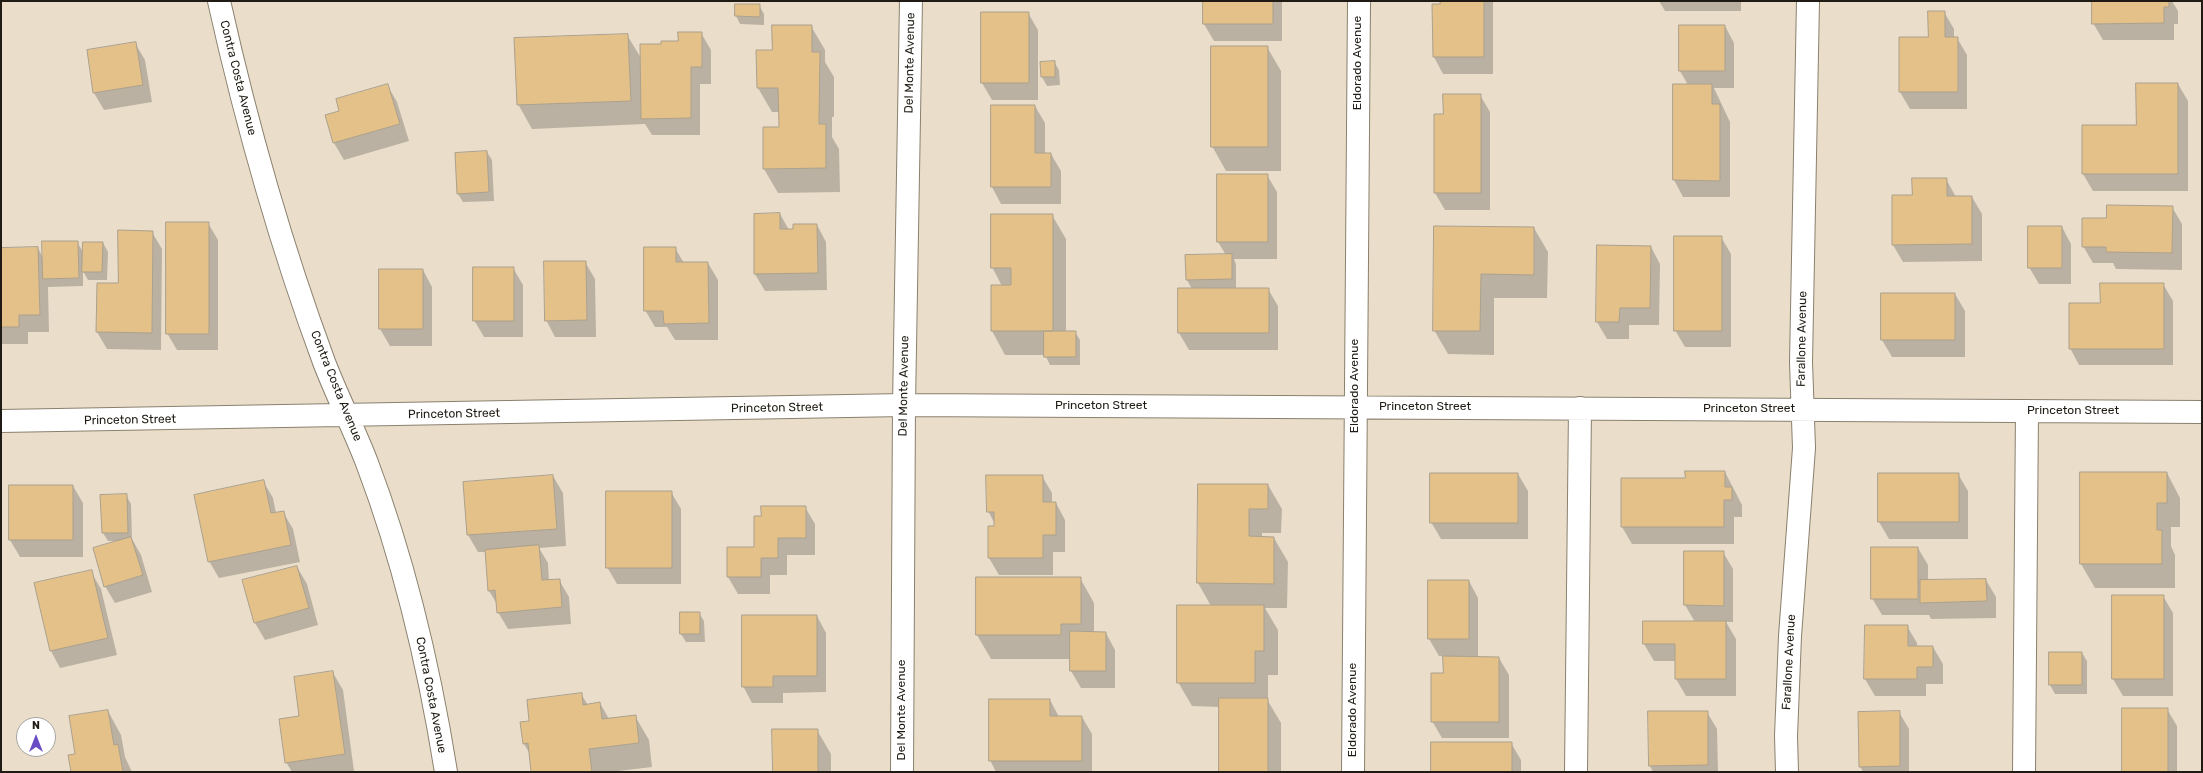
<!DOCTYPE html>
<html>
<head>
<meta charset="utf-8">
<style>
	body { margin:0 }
	#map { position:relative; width:2203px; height:773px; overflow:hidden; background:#eadecb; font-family:Rubik,sans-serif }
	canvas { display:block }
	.frame { position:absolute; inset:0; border:2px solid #1f1b14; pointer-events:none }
	.north { position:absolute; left:16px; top:717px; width:40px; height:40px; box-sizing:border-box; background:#fff; border:1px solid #a5a4a1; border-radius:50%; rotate:0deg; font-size:11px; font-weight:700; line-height:16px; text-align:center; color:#1f1b14 }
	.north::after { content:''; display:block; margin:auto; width:14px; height:18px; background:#6a4cc5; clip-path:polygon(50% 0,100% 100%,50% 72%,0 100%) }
</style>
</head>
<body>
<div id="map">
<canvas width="2203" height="773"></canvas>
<div class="frame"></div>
<div class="north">N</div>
</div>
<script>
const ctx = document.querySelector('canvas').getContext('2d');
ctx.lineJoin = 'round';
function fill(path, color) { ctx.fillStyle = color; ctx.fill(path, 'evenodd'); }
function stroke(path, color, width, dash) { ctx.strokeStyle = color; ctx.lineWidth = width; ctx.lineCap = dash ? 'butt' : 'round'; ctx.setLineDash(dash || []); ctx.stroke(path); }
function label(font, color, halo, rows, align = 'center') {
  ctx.font = font + ' Rubik,sans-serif'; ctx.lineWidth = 4; ctx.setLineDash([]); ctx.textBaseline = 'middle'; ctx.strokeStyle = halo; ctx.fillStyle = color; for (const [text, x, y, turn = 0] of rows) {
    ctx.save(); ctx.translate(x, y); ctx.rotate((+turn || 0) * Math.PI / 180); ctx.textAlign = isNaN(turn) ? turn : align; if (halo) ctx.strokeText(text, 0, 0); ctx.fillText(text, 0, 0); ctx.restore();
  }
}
fill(new Path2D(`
	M1204 1H1282V41H1214L1204 24Z
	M1441 1H1493V74H1443L1434 57 1433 5H1441Z
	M1659 1H1741V11H1665Z
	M2093 1H2172L2178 11V24H2174V40H2103L2093 23Z
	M759 5 764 14V25L740 24 736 16Z
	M1944 12 1954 29V38H1957L1967 55V109H1910L1900 92V38H1929Z
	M1028 13 1038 30V100H992L982 83Z
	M811 26 825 50V62L834 77V117H832V137L839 149 840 192 778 193 764 169 780 128 779 112H772L758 88 757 51H773Z
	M1680 26H1725L1734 43V88H1714L1730 122V197H1683L1674 180 1688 85 1680 71Z
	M701 33 711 50V84H700V135H652L645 124 532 129 518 104 627 35 641 58Z
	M135 43 145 60 152 102 104 110 94 93Z
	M1267 47 1281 71V171H1226L1212 146Z
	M1054 62 1059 70 1060 85 1047 86 1042 77Z
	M2178 84 2188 101V191H2093L2083 174 2137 126Z
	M387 85 397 102 409 141 344 160 334 143 326 116 341 112Z
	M1480 95 1490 112V210H1445L1435 193V115H1444Z
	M1035 106 1045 123V154H1051L1061 171V204H1001L992 187Z
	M487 152 492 160 494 201 463 202 458 194Z
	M1218 175H1267L1277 192V259H1234L1236 264V289H1268L1278 306V350H1189L1179 333 1192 289 1187 280 1226 255 1218 242Z
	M1946 179 1956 197H1972L1982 214V261L1903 262 1893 245 1913 196Z
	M2172 207 2182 224V270L2116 269 2113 263H2093L2083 246 2107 219Z
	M780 214 789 230 817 225 826 242 827 290 765 291 755 274Z
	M1052 215 1066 239V332H1075L1080 340V365H1050L1045 355H1005L992 331 1002 286 992 267Z
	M208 223 218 240V350H177L167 333Z
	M1435 227 1534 228 1548 252 1547 298H1494V355L1448 354 1434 330Z
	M2062 227 2071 244V284H2039L2029 267Z
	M152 232 162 249 161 350 107 349 97 332 98 284H119Z
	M1721 237 1731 254V347H1685L1675 330Z
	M77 242 83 252 103 243 108 252 107 280H88L83 271V286L48 287 49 332H28V344H1V249L38 248 43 258Z
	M1651 247 1660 264 1659 325H1629V339H1607L1597 322Z
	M675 248 684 263H708L718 280V340H675L667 327H655L645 310Z
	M585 262 595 279 596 337H555L546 320Z
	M513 268 523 285V337H484L474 320Z
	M380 270H423L432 287V346H390L380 329Z
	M2163 284 2173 301V365H2079L2070 348 2101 304Z
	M1955 294 1965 311V357H1892L1882 340Z
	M1725 472 1742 505V517H1734V544H1632L1622 527V479H1686Z
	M2167 473 2180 498V527H2171V546L2175 555V588H2095L2081 564Z
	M1518 474 1528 491V539H1441L1431 522Z
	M1958 474 1968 491V539H1889L1879 522Z
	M553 476 563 493 566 546 539 548 548 563 549 581 559 580 569 597 571 624 508 629 498 612 497 604 489 591 486 552H478L468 535 464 483Z
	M1042 476 1052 493V503H1056L1065 520V552H1053V575H999L989 558 995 524 988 511Z
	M263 481 273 498 276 513 283 512 293 529 300 562 219 578 209 561Z
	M1199 485H1268L1282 509 1281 533H1262V537L1274 538 1288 562 1287 608H1265L1278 630V675H1268V701L1281 723V772H1220V707L1192 706 1178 682 1211 606 1198 583Z
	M73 486 83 503V557H20L10 540Z
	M671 492 681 509V584H617L607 567Z
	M126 495 131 504 132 539 141 555 152 592 115 603 105 586 118 541H108L103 533Z
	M805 507 815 524V555H787V575H770V594H738L728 577V548H755Z
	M1918 548 1928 565V581L1986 580 1996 597V618L1931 619 1929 615H1882L1872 598Z
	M1723 552 1733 569V622H1726L1736 639V696H1686L1676 679V661H1654L1644 644 1695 622 1685 605Z
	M297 567 307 584 318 625 265 640 255 623Z
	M91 572 101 589 117 655 60 668 51 651Z
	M977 578H1080L1094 603V633H1106L1115 650V688H1081L1071 671V659H991L977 635Z
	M1469 581 1478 598V656H1460V657L1499 658 1509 675V738H1442L1432 721 1444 674V656H1439L1429 639Z
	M2163 596 2173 613V696H2123L2113 679Z
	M699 613 704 621 705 642H686L681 634Z
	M817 616 826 633V692L783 693V703H752L743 686Z
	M1907 626 1917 643V647H1933L1943 664V684H1926V696H1875L1865 679Z
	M2050 653H2082L2087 661V694H2055L2050 685Z
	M333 673 343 690 354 771 292 772 286 762 300 717Z
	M581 694 588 705 600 703 609 719 635 716 649 740 652 767 610 772H532L530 754 524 744 530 721Z
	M1050 700 1059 717H1082L1092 734V772H996L990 760Z
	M2167 709 2177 726V772H2123Z
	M108 711 121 735 125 757 132 772H72L77 755Z
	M1707 712 1717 729 1718 772H1653L1650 766Z
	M1899 712 1909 729V772H1863L1860 766Z
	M817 730 831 754V772H774Z
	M1511 743 1521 760V772H1432Z`), '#0003');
const building = new Path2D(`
	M1203 1H1273V24H1203Z
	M1440 1H1484V57H1433L1432 4H1440Z
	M2092 1H2169V7H2164V23L2092 24Z
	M735 4H760V17L735 16Z
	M1928 11H1945V37H1958V92H1899V37H1928Z
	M981 12H1029V83H981Z
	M772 25H812V52H820L819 124H826V168L763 169V127H779L778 88H757L756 50H772Z
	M1679 25H1725V71H1679Z
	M678 32H702V67H691V118L641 119 640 44H661V41H678Z
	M628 34 631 101 517 105 514 38Z
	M136 42 143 85 93 93 87 50Z
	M1211 46H1268V147H1211Z
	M1055 61V77H1041L1040 62Z
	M2136 83H2178V174H2082V125H2136Z
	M388 84 400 124 333 143 325 115 339 111 336 99Z
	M1673 84H1712V104H1720V181L1673 180Z
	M1443 94H1481V193H1434V114H1443Z
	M991 105H1035V153H1051V187H991Z
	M487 151 489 192 457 194 455 153Z
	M1217 174H1268V242H1217Z
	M1912 178H1947V196H1972V244L1892 245V195H1912Z
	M2107 205 2173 206 2172 253 2106 252V247H2082V218H2106Z
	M780 213V229H793V224H817L818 273 754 274V214Z
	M991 214H1053V331H991V285H1011V268H991Z
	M166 222H209V334H166Z
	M1434 226 1534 227V275L1481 274 1480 331H1433Z
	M2028 226H2062V268H2028Z
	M118 230 153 231 152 333 96 332 97 283H118Z
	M1674 236H1722V331H1674Z
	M42 241H78L79 278 43 279Z
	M83 242H103L102 272H82Z
	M1597 245 1651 246 1650 308H1620L1619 322H1596Z
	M38 247 40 315H19V327H1V248Z
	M644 247H676V262H708L709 323 664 324 663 311H644Z
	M1232 254V279L1186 280 1185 255Z
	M544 261H586L587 320 545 321Z
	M473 267H514V321H473Z
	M379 269H423V329H379Z
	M2100 283H2164V349H2069V303H2100Z
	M1178 288H1269V333H1178Z
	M1881 293H1955V340H1881Z
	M1044 331H1076V357H1044Z
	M1685 471H1725V487H1732V500H1724V527H1621V478H1685Z
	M2080 472H2167V503H2157V530H2162V564H2080Z
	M1430 473H1518V523H1430Z
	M1878 473H1959V522H1878Z
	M553 475 557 529 467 535 463 482Z
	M986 475H1043V502H1056V535H1043V558H988V526H994V512H987Z
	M264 480 271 513 284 511 291 545 208 562 194 495Z
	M1198 484H1268V509H1249V536L1274 537V584L1197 583Z
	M9 485H73V540H9Z
	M606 491H672V568H606Z
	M127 494 128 533H102L100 495Z
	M761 506H806V538H778V558H761V577H727V547H754V516H761Z
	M131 537 143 575 104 587 93 548Z
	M539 545 542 580 560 579 562 607 497 613 495 590 488 591 485 550Z
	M1871 547H1918V599H1871Z
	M1684 551H1724V606L1684 605Z
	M297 566 309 608 254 623 242 580Z
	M92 570 108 638 50 651 34 583Z
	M976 577H1081V624H1061V635H976Z
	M1986 579 1987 601 1920 603V580Z
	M1428 580H1469V639H1428Z
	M2112 595H2164V679H2112Z
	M1177 605H1264V651H1255V683H1177Z
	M680 612H700V634H680Z
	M742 615H817V676H773V687H742Z
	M1643 621H1726V679H1675V644H1643Z
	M1865 625H1908V646H1933V667H1917V679H1864Z
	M1070 631 1106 632V671H1070Z
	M2049 652H2082V685H2049Z
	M1443 656 1499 657V722H1431V673H1443Z
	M333 671 345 754 285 763 279 719 299 716 294 677Z
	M582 693 583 705 600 702 602 719 636 715 639 743 589 749 592 772H531L528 743 523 744 520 722 529 721 527 700Z
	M1219 698H1268V772H1219Z
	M989 699H1050V716H1082V761H989Z
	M2122 708H2168V772H2122Z
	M108 710 114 745 118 744 123 772H71L68 755 75 754 69 716Z
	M1648 711H1708V765L1649 766Z
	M1900 711V766L1859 767 1858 712Z
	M772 729H818V772H773Z
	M1431 742H1512V772H1431Z`);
fill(building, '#e4c188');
stroke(building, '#aba08e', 1);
const minor = new Path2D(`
	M219 1C246 122 281 246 324 362 337 396 354 429 367 463 405 563 429 666 446 772
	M1 421 904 405 2202 412
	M902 772 904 405 911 1
	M1353 772 1359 1
	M1576 772 1580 408
	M1787 772 1786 736 1790 636 1804 448 1801 362 1808 1
	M2024 772 2027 411`);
stroke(minor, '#8a806e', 24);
stroke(minor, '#fff', 22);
label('12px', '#1f1b14', '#fff', [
	["Del Monte Avenue",910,63,-89],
	["Eldorado Avenue",1358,63,-90],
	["Contra Costa Avenue",238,78,76],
	["Farallone Avenue",1802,339,-89],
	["Contra Costa Avenue",336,386,68],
	["Del Monte Avenue",904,386,-89],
	["Eldorado Avenue",1355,386,-90],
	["Princeton Street",1101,406],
	["Princeton Street",1425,407],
	["Princeton Street",777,408,-1],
	["Princeton Street",1749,409],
	["Princeton Street",2073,411],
	["Princeton Street",454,414,-1],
	["Princeton Street",130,420,-1],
	["Farallone Avenue",1789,662,-87],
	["Contra Costa Avenue",431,695,79],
	["Del Monte Avenue",902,710,-90],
	["Eldorado Avenue",1353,710,-90]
]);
</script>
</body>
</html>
